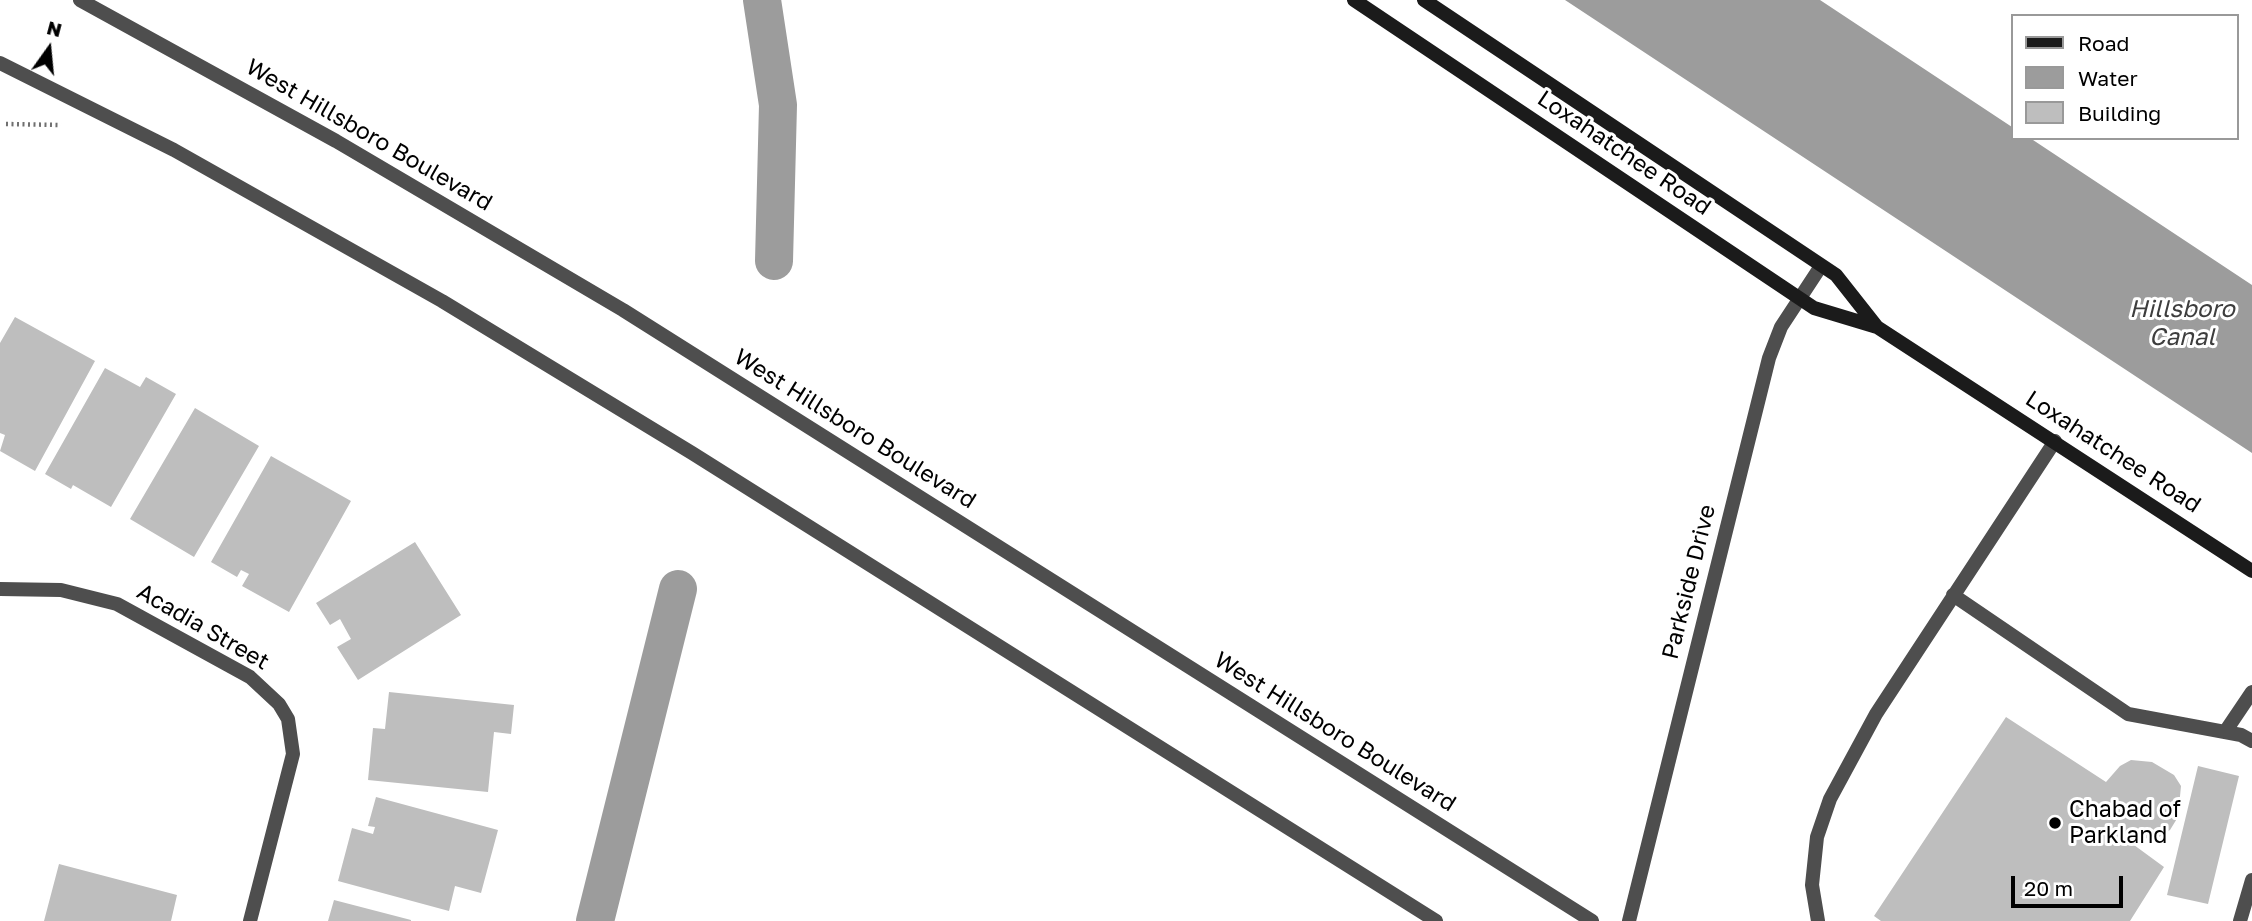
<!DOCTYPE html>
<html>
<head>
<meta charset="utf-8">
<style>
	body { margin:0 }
	#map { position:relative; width:2252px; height:921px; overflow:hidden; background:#fff; font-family:"Golos Text",sans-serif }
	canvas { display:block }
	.legend { position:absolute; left:2011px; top:14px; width:228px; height:126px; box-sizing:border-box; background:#fff; border:2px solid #999; margin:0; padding:9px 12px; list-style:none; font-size:21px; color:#000 }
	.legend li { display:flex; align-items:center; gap:14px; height:35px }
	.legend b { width:35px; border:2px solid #999 }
	.north { position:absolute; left:14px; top:14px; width:70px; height:70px; -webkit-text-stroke:5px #fff; paint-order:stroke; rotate:15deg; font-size:19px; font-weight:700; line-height:28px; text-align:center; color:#000 }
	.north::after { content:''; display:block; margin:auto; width:24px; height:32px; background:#000; clip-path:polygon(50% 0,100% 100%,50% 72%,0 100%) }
	.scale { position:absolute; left:2011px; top:876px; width:112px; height:32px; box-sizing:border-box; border:4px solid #000; border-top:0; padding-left:9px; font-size:21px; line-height:24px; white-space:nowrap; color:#000; -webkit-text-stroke:5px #fff; paint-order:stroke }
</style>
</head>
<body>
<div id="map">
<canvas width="2252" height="921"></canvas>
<ul class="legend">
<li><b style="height:9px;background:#1b1b1b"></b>Road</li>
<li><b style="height:19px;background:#9c9c9c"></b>Water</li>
<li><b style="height:19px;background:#bebebe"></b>Building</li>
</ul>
<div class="north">N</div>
<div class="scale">20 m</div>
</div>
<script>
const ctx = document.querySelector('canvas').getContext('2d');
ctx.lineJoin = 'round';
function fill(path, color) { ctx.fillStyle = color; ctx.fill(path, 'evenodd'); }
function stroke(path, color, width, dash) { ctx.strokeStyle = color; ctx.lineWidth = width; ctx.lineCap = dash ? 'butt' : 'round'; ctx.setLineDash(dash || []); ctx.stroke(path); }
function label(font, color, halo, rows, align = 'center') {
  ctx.font = font + ' "Golos Text",sans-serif'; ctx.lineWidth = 6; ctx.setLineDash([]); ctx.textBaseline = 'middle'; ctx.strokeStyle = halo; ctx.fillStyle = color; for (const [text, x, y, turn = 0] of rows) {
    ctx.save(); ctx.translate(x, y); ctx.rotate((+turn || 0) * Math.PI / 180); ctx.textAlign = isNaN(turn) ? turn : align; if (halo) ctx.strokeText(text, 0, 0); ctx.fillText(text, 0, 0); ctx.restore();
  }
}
fill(new Path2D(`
	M1565 0H1820L2012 127V138H2030L2252 285V453Z`), '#9c9c9c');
stroke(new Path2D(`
	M762 0 778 105 774 261
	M595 921 678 589`), '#9c9c9c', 38);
fill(new Path2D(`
	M15 317 95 361 35 471 0 451 5 435 0 433V343Z
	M105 368 140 387 146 377 176 394 111 507 73 485 71 489 45 474Z
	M195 408 259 446 194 557 130 519Z
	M271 456 351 501 289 612 242 586 249 574 241 570 237 577 211 562Z
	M415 542 461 615 358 680 337 647 351 639 340 619 330 625 316 603Z
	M389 692 514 705 511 734 494 732 488 792 368 780 373 728 385 729Z
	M2006 717 2106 782 2120 766 2131 760 2152 762 2174 775 2181 786 2178 817 2170 830 2159 837 2139 839 2134 845 2164 867 2130 921H1881L1874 916Z
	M2198 766 2239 776 2208 904 2167 895Z
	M376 797 498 830 481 893 455 886 449 911 338 881 352 828 373 834 375 827 368 826Z
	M59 864 177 895 171 921H44Z
	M334 900 411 920V921H328Z`), '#bebebe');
stroke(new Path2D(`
	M6 124 61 125`), '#707070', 4.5, [2, 3.5]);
stroke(new Path2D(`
	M1953 595 2128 714 2241 735 2252 741
	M2225 732 2252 692
	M1818 921 1812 885 1817 837 1830 799 1876 714 2055 441
	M2240 921 2252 880`), '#4e4e4e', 14);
stroke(new Path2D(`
	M80 0 336 141 623 310 1592 921
	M0 63 174 150 442 301 692 453 1436 921
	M0 589 61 590 117 604 250 677 279 704 288 719 293 754 250 921`), '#4e4e4e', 14);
stroke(new Path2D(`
	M1629 921 1769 358 1781 327 1821 266`), '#4e4e4e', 14);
stroke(new Path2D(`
	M1354 0 1814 308 1877 327 2252 571
	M1424 0 1836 275 1877 327`), '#1b1b1b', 14);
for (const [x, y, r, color] of [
	[2055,823,7,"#000"]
]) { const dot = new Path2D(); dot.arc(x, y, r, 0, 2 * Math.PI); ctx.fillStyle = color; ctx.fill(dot); stroke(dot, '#fff', 2.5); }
label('23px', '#000', '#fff', [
	["West Hillsboro Boulevard",369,135,30],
	["Loxahatchee Road",1624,153,34],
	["West Hillsboro Boulevard",855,429,32],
	["Loxahatchee Road",2113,452,33],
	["Parkside Drive",1689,582,-76],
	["Acadia Street",203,627,30],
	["West Hillsboro Boulevard",1335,732,32]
]);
label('23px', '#000', '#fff', [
	["Chabad of",2069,810],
	["Parkland",2069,836]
], 'left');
label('italic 24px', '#3d3d3d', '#fff', [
	["Hillsboro",2182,309],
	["Canal",2182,337]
]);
</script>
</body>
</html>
